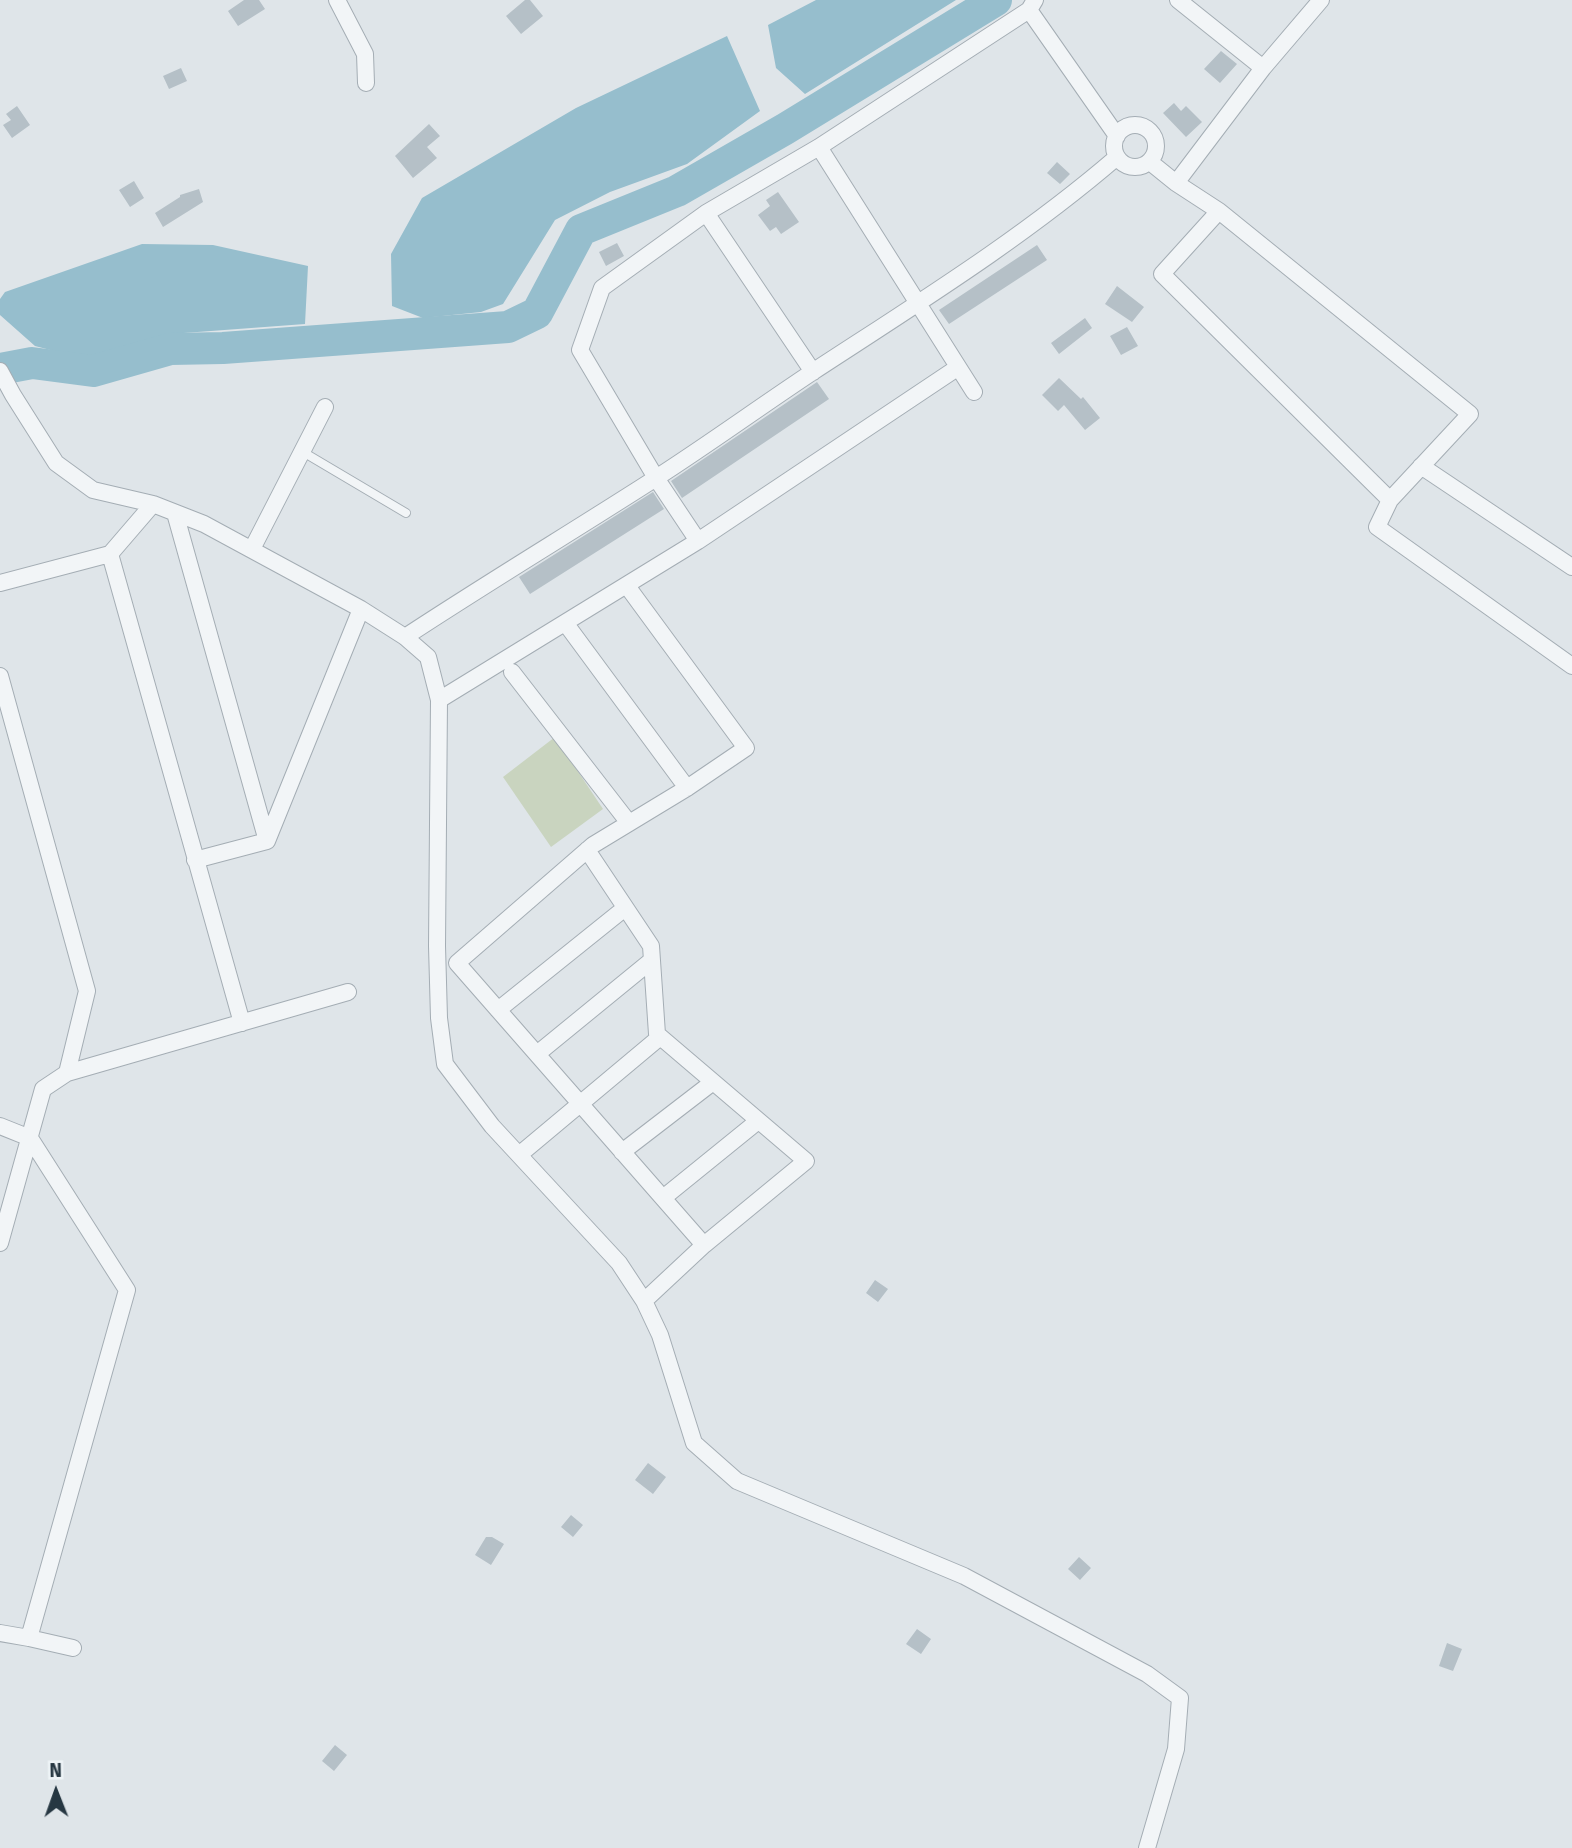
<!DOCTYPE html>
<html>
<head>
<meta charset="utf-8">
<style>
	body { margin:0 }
	#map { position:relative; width:1572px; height:1848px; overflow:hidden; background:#dfe5e9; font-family:"Fira Sans",sans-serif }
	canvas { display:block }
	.north { position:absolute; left:21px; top:1757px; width:70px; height:70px; -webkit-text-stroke:5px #eef4f7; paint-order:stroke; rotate:359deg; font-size:19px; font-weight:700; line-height:28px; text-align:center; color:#263742 }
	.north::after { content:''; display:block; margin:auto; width:24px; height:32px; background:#263742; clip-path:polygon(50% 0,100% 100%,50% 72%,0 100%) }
</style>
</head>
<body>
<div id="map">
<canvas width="1572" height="1848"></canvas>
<div class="north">N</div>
</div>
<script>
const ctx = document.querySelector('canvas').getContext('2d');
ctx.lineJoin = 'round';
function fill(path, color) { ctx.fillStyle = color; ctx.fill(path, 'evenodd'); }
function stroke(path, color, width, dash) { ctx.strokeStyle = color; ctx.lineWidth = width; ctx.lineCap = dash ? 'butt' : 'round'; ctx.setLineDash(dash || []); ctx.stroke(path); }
fill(new Path2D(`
	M555 737 603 809 551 847 503 777Z`), '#c9d4bf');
fill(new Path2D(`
	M816 0H956L805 94 776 68 768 25Z
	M727 36 760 111 687 164 610 192 555 220 503 304 481 312 423 318 392 306 391 254 422 198 576 108Z
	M142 244 213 245 308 266 305 324 184 333 85 359 35 346 0 315V299L5 292Z`), '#96becd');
stroke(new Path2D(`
	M0 369 32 363 93 371 170 349 223 348 508 327 537 313 581 230 677 191 785 129 996 0`), '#96becd', 32);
fill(new Path2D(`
	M244 0H259L265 9 238 26 228 11Z
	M525 0H530L543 16 521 34 506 16Z
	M1221 51 1237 64 1220 83 1204 69Z
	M181 68 187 81 169 89 163 76Z
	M1174 103 1181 111 1186 106 1202 122 1186 137 1163 113Z
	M17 106 30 125 12 138 3 125 11 120 6 114Z
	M429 124 440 136 427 147 437 158 413 178 395 156Z
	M1057 162 1070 174 1060 184 1047 173Z
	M134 181 144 198 130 207 119 190Z
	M199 189 203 202 163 227 155 213 180 197V195Z
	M778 192 799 222 781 234 776 227 770 231 758 215 770 206 766 200Z
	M617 243 624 256 606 266 599 252Z
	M1037 245 1047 260 949 324 939 310Z
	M1117 286 1144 307 1132 322 1105 304Z
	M1085 318 1092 328 1059 354 1051 343Z
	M1127 327 1138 346 1121 355 1110 336Z
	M1059 378 1081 399 1083 397 1100 418 1085 430 1064 405 1058 411 1042 395Z
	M817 382 829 399 682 498 671 481Z
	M653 492 664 509 530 594 519 577Z
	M875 1280 888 1289 878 1302 866 1293Z
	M648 1463 666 1477 653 1494 635 1480Z
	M571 1515 583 1525 573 1537 561 1527Z
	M486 1537H492L504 1544 491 1565 475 1555Z
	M1079 1557 1091 1568 1080 1580 1068 1569Z
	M917 1629 931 1639 921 1654 906 1644Z
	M1447 1643 1462 1649 1453 1671 1439 1666Z
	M335 1745 347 1755 334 1771 322 1761Z`), '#b5c0c7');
const lane = new Path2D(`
	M303 452 406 513`);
const street = new Path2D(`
	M337 0 365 54 366 83
	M1178 0 1263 68
	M1029 10 1117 136
	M1114 146a21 21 0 1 1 42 0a21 21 0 1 1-42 0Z
	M819 147 974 392
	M1150 162 1176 183 1219 211 1470 414 1390 500 1162 274 1219 211
	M1176 183 1263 68 1321 0
	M706 213 813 372
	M957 368 698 541 656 478 580 350 602 288 706 213 819 147 1029 10 1035 0
	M0 371 13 395 56 463 93 490 153 504 204 524 361 609 405 637 428 657 439 700 437 946 439 1018 445 1064 492 1126 619 1263 644 1301 660 1335 694 1443 737 1481 964 1576 1147 1674 1180 1698 1176 1749 1147 1848
	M1421 466 1572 567
	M1390 500 1377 527 1572 666
	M175 513 267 841
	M252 549 325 407
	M110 554 242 1023
	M0 583 110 554 153 504
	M627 586 746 748 687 788 593 845 457 963 704 1245
	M566 624 687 788
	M405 637C487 583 572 532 656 478 709 444 761 406 814 371 918 303 1023 238 1117 157
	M512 672 629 823
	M0 676 87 991 67 1073 348 992
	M439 700 698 541
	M267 841 361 609
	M587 850 651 946 657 1034 806 1161 704 1245 644 1301
	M195 860 267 841
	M498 1010 625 908
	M537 1054 652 960
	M0 1126 30 1138 127 1290 29 1638 73 1648
	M622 1152 713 1082
	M519 1155 660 1037
	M663 1198 758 1121
	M0 1243 43 1089 67 1073
	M0 1633 29 1638`);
stroke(lane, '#a4adb4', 10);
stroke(street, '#a4adb4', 18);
stroke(lane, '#f2f5f7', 8);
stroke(street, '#f2f5f7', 16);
</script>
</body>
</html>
